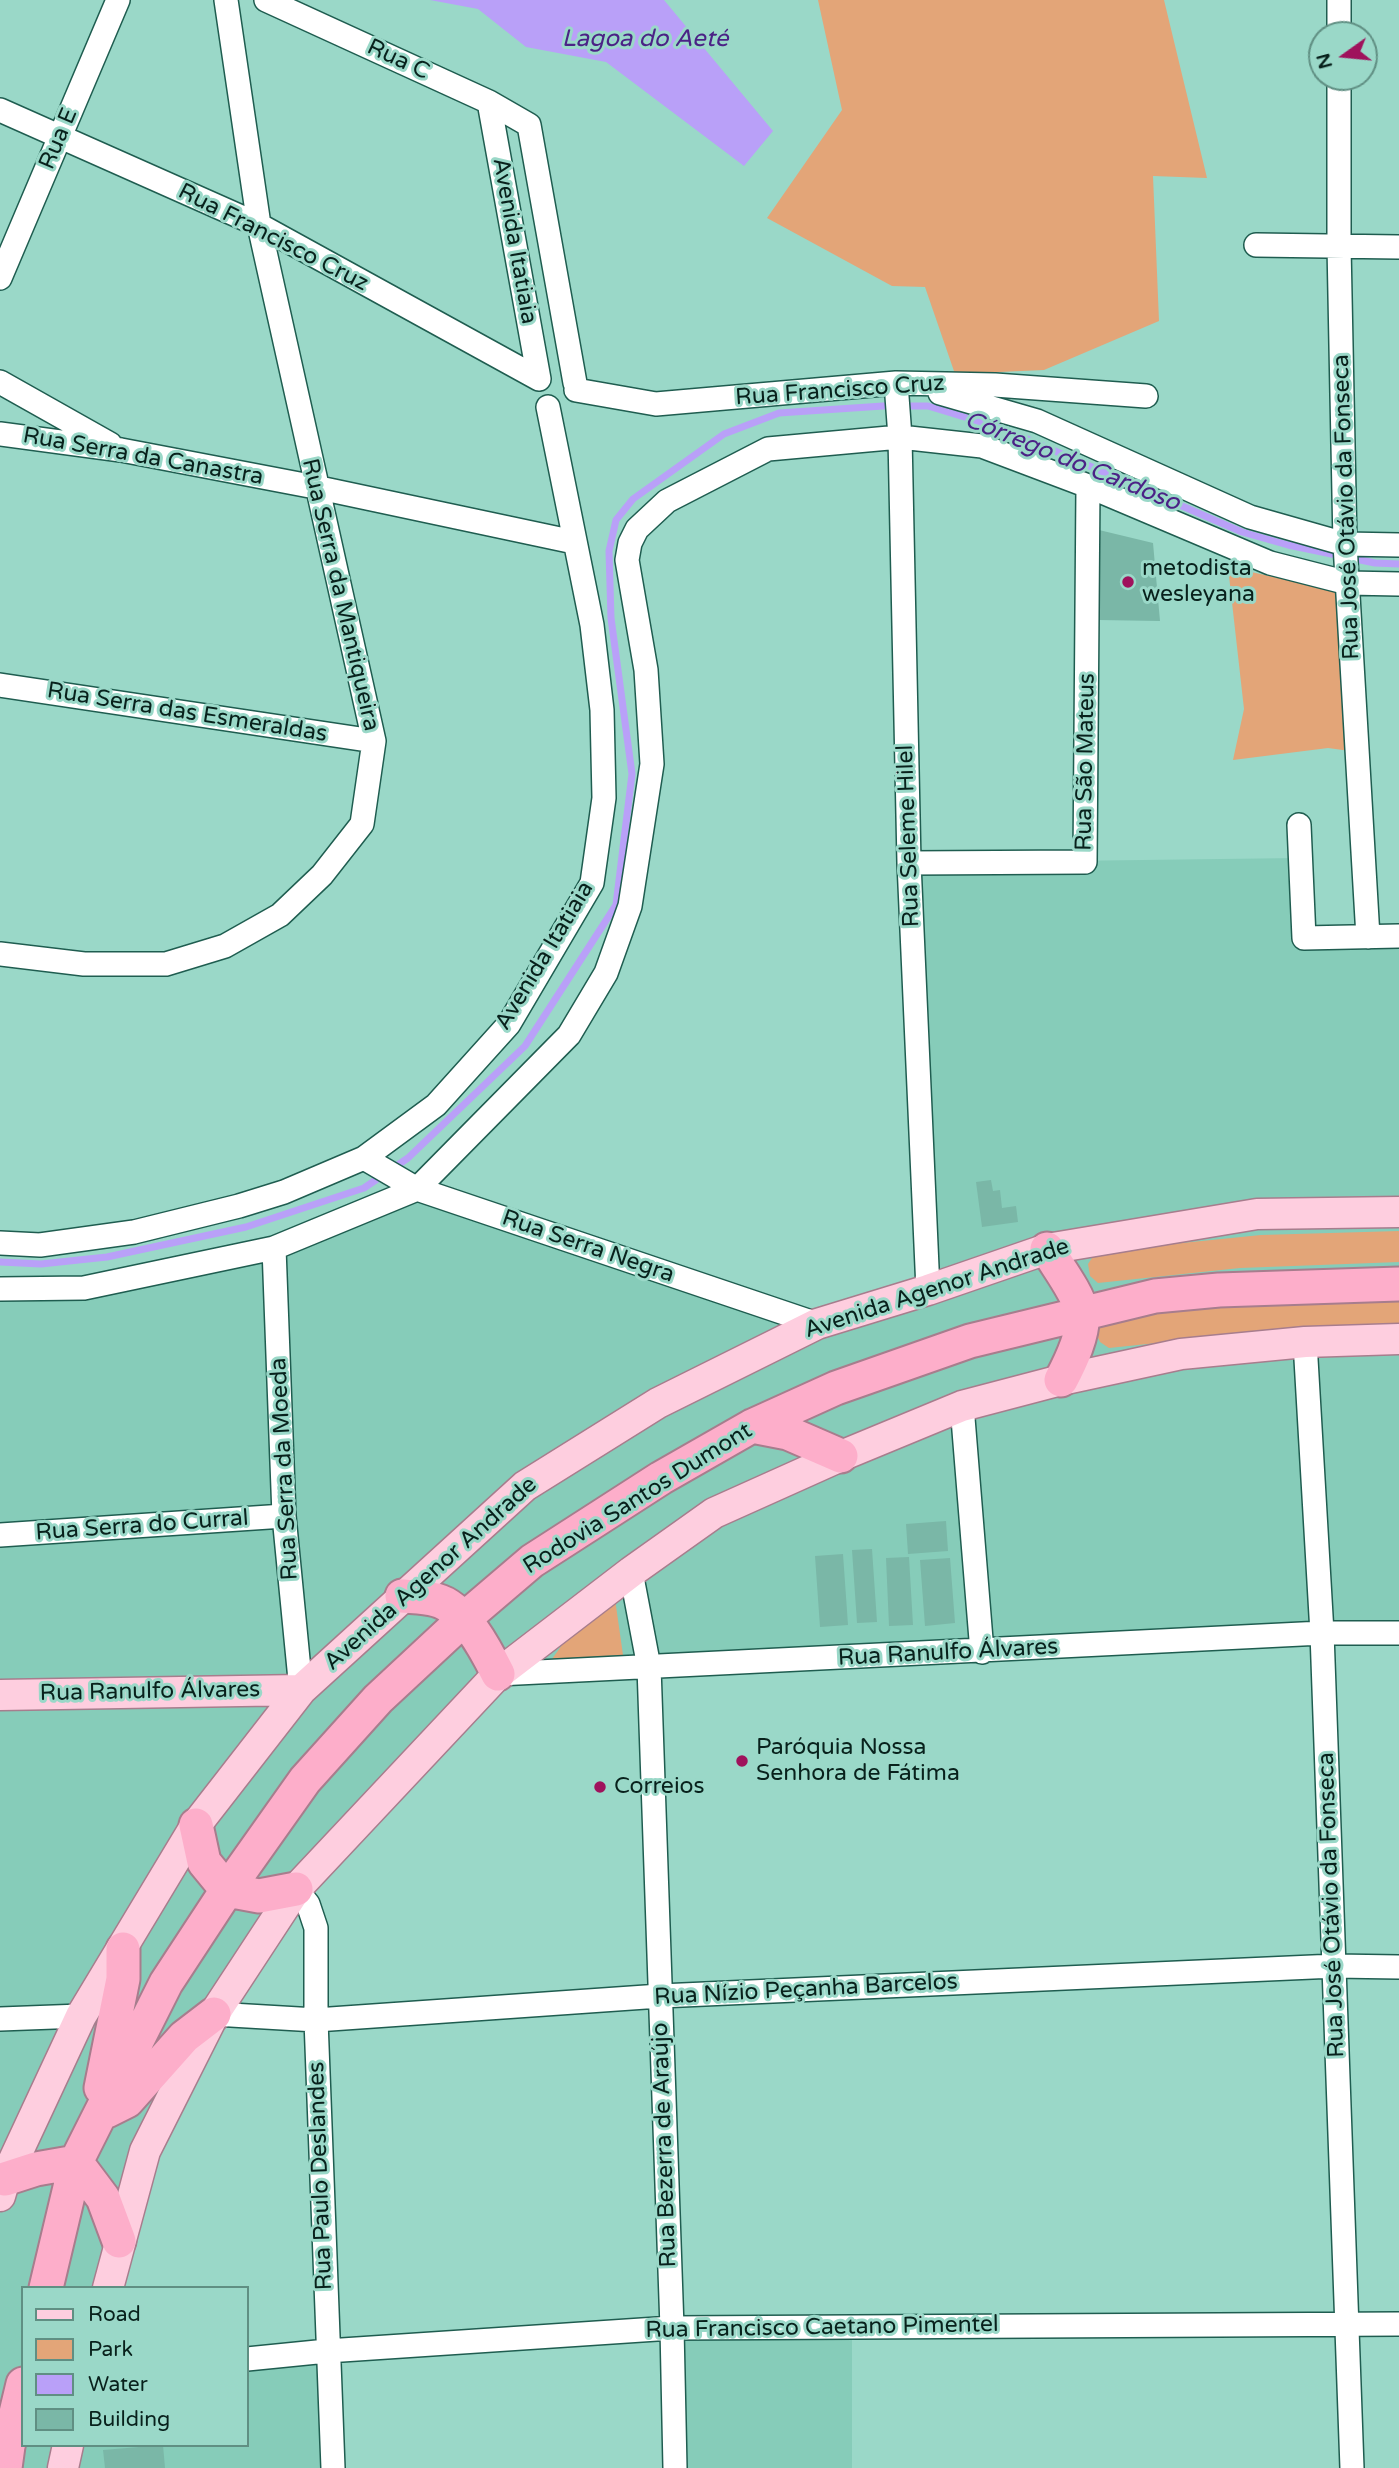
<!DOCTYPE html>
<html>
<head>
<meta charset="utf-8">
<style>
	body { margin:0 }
	#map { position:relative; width:1399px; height:2468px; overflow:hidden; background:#9ad8c8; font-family:"Varela Round",sans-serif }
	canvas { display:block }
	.legend { position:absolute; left:21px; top:2286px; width:228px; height:161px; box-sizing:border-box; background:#9ad8c8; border:2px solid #608f83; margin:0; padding:9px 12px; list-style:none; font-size:21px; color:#08211c }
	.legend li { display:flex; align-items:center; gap:14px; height:35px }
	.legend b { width:35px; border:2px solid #608f83 }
	.north { position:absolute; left:1308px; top:21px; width:70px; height:70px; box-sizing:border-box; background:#9ad8c8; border:2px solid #608f83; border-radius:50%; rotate:255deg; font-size:19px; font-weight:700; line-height:28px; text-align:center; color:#08211c }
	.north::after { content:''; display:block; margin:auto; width:24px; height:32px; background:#9f125c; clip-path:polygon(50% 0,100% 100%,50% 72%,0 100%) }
</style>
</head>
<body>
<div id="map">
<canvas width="1399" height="2468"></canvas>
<ul class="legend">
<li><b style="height:9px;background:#fecedf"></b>Road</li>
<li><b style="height:19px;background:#e3a578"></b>Park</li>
<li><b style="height:19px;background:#b9a0f8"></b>Water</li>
<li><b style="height:19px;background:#7ab7a7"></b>Building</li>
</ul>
<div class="north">N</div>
</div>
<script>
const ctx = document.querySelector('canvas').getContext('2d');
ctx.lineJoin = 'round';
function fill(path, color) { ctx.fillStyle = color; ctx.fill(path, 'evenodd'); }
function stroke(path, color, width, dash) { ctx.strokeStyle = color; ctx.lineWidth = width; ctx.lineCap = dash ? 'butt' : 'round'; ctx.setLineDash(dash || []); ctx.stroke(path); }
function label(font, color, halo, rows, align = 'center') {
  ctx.font = font + ' "Varela Round",sans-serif'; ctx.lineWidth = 6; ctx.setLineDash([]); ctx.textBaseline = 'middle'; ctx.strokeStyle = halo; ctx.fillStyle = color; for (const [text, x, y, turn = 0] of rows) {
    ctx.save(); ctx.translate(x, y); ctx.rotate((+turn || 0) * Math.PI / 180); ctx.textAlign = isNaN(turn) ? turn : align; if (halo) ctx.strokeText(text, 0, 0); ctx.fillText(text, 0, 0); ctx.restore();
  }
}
fill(new Path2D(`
	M1299 858 1304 938 1399 936V1639L498 1675 297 1889 213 2014 108 2288H23V2445H247V2359L327 2351 333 2468H0V1289H39L274 1248 417 1190 818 1325 928 1289 909 863Z
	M852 2327V2468H675L673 2329Z`), '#86ccb9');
fill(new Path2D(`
	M818 0H1164L1207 178 1153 176 1159 321 1044 370 955 374 925 287 892 286 767 218 842 110Z
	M1228 567 1343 592 1350 751 1328 748 1233 760 1244 709Z
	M1399 1231V1262L1240 1268 1098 1283 1090 1276 1088 1264 1094 1255 1113 1250 1261 1235Z
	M1399 1300V1329L1282 1330 1109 1348 1100 1342 1094 1329 1101 1321 1211 1304Z
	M615 1599 623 1655 552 1659 567 1638Z`), '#e3a578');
fill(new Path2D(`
	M430 0H664L773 131 744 166 606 62 526 47 478 9Z`), '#b9a0f8');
stroke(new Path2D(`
	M0 1262 41 1264 107 1257 246 1227 364 1188 408 1158 525 1046 616 905 632 774 611 618 609 551 616 520 633 499 724 434 779 413 883 406H928L1004 429 1242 532 1288 545 1375 563 1399 564`), '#b9a0f8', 7);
fill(new Path2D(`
	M1099 530 1153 543 1160 621 1099 620Z
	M991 1180 993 1191 1000 1190 1002 1208 1016 1206 1018 1222 982 1227 976 1182Z
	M946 1521 948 1551 908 1554 906 1524Z
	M872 1549 877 1622 857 1623 852 1550Z
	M843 1554 848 1625 820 1627 815 1556Z
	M909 1557 913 1625 889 1626 886 1558Z
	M950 1558 955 1623 925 1626 920 1560Z
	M163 2445 165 2468H105L103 2450Z`), '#7ab7a7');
const minor = new Path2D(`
	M266 0 489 102 529 125 575 383
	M1339 35V0
	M1339 77V246L1345 544 1368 937
	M489 102 539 379
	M0 110 259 225 539 379
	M1256 245 1399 247
	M0 278 118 0
	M0 382 110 444
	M896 383 900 437 909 863 928 1290
	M576 390 656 404 896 383 995 385 1146 396
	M940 393 1037 421 1250 517 1345 544 1399 545
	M0 434 121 450 315 487 574 542
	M0 685 374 741
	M1299 825 1304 938 1399 936
	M909 863 1085 862 1088 486
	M0 954 84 964H166L225 946 280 915 322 875 362 824 374 741 259 225 226 0
	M364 1158 417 1189 817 1324
	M0 1243 40 1245 134 1232 239 1206 284 1192 364 1158 436 1105 509 1024 592 883 604 798 602 710 592 625 548 407
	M274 1248 284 1516 301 1690
	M0 1289 84 1288 274 1248 417 1189 569 1035 606 973 630 906 652 764 646 670 627 560 630 543 637 529 667 501 768 449 900 437 982 446 1088 486 1270 563 1348 583 1399 584
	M1305 1342 1322 1633 1352 2468
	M962 1406 982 1652
	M0 1535 284 1516
	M631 1572 649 1667 672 2328 675 2468
	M498 1674 1322 1633H1399
	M296 1889 308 1904 316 1928V2020L333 2468
	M214 2014 316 2020 660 1996 1335 1966 1399 1967
	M0 2019 81 2016
	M247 2359 327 2351 672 2328 1399 2324`);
const major = new Path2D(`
	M0 1695 301 1690
	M0 2196 5 2179 81 2016 196 1825 301 1690 525 1486 658 1403 817 1324 928 1290 1047 1249 1257 1214 1399 1212
	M108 2288 145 2151 214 2014 296 1889 498 1674 631 1572 714 1513 841 1456 962 1406 1061 1380 1181 1354 1305 1342 1399 1339
	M63 2468 68 2445`);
const highway = new Path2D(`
	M1047 1249C1057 1266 1078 1293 1082 1312 1085 1333 1070 1363 1061 1380
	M752 1426 788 1433 841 1456
	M402 1596C413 1597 425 1597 436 1600 464 1607 486 1650 498 1674
	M196 1825 204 1862 227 1890 259 1896 296 1889
	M101 2088 123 1979V1949
	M107 2111 127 2101 184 2037 214 2014
	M76 2162 103 2198 119 2241
	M5 2179 36 2169 76 2162
	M46 2288 76 2162 166 1983 227 1890 305 1780 378 1699 464 1619 532 1561 661 1478 752 1426 836 1388 970 1341 1155 1296 1219 1290 1399 1284
	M5 2468 8 2446 23 2384`);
stroke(minor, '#1f5d50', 26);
stroke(major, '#a77d8d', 33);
stroke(highway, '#a77d8d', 37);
stroke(minor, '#fff', 23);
stroke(major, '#fecedf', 30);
stroke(highway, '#fdaeca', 33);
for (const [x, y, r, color] of [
	[1128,582,7,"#9f125c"],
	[742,1761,7,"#9f125c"],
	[600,1787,7,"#9f125c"]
]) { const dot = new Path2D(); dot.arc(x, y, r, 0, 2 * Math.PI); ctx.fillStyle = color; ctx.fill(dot); stroke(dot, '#9ad8c8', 2.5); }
label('23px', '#08211c', '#9ad8c8', [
	["Rua C",398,60,25],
	["Rua E",59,139,-67],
	["Rua Francisco Cruz",273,238,27],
	["Avenida Itatiaia",514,241,80],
	["Rua Francisco Cruz",840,391,-4],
	["Rua Serra da Canastra",143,457,10],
	["Rua José Otávio da Fonseca",1347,507,-92],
	["Rua Serra da Mantiqueira",340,595,77],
	["Rua Serra das Esmeraldas",187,713,9],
	["Rua São Mateus",1086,762,-89],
	["Rua Seleme Hilel",909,836,-92],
	["Avenida Itatiaia",545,956,-59],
	["Rua Serra Negra",588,1247,19],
	["Avenida Agenor Andrade",937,1289,-18],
	["Rua Serra da Moeda",285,1469,-93],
	["Rodovia Santos Dumont",638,1499,-32],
	["Rua Serra do Curral",142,1526,-4],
	["Avenida Agenor Andrade",431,1574,-42],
	["Rua Ranulfo Álvares",948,1653,-3],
	["Rua Ranulfo Álvares",150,1692,-1],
	["Rua José Otávio da Fonseca",1332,1905,-92],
	["Rua Nízio Peçanha Barcelos",806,1990,-3],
	["Rua Bezerra de Araújo",665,2145,-92],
	["Rua Paulo Deslandes",321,2176,-92],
	["Rua Francisco Caetano Pimentel",822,2328,-1]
]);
label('23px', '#08211c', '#9ad8c8', [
	["metodista",1142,569],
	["wesleyana",1142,595],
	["Paróquia Nossa",756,1748],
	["Senhora de Fátima",756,1774],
	["Correios",614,1787]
], 'left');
label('italic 24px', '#4b2286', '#9ad8c8', [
	["Lagoa do Aeté",645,40],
	["Córrego do Cardoso",1072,462,22]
]);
</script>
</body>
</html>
